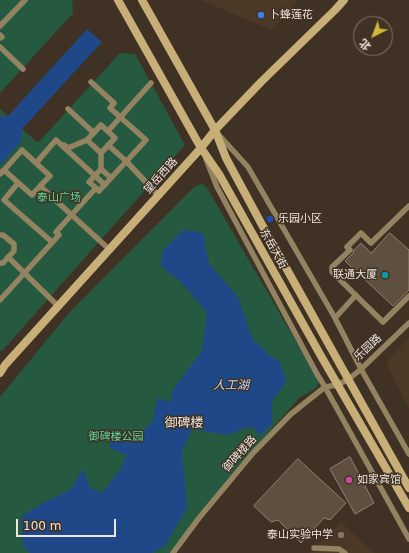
<!DOCTYPE html>
<html>
<head>
<meta charset="utf-8">
<style>
	body { margin:0 }
	#map { position:relative; width:409px; height:553px; overflow:hidden; background:#3f3224; font-family:"DejaVu Sans","Noto Sans SC",sans-serif }
	canvas { display:block }
	.north { position:absolute; left:353px; top:16px; width:40px; height:40px; box-sizing:border-box; background:#3f3224; border:1px solid #857a6e; border-radius:50%; rotate:222deg; font-size:11px; font-weight:700; line-height:16px; text-align:center; color:#eee5dd }
	.north::after { content:''; display:block; margin:auto; width:14px; height:18px; background:#cfb837; clip-path:polygon(50% 0,100% 100%,50% 72%,0 100%) }
	.scale { position:absolute; left:16px; top:519px; width:100px; height:18px; box-sizing:border-box; border:2px solid #eee5dd; border-top:0; padding-left:5px; font-size:12px; line-height:14px; white-space:nowrap; color:#eee5dd; -webkit-text-stroke:3px #3f3224; paint-order:stroke }
</style>
</head>
<body>
<div id="map">
<canvas width="409" height="553"></canvas>
<div class="north">北</div>
<div class="scale">100 m</div>
</div>
<script>
const ctx = document.querySelector('canvas').getContext('2d');
ctx.lineJoin = 'round';
function fill(path, color) { ctx.fillStyle = color; ctx.fill(path, 'evenodd'); }
function stroke(path, color, width, dash) { ctx.strokeStyle = color; ctx.lineWidth = width; ctx.lineCap = dash ? 'butt' : 'round'; ctx.setLineDash(dash || []); ctx.stroke(path); }
function label(font, color, halo, rows, align = 'center') {
  ctx.font = font + ' "DejaVu Sans","Noto Sans SC",sans-serif'; ctx.lineWidth = 3; ctx.setLineDash([]); ctx.textBaseline = 'middle'; ctx.strokeStyle = halo; ctx.fillStyle = color; for (const [text, x, y, turn = 0] of rows) {
    ctx.save(); ctx.translate(x, y); ctx.rotate((+turn || 0) * Math.PI / 180); ctx.textAlign = isNaN(turn) ? turn : align; if (halo) ctx.strokeText(text, 0, 0); ctx.fillText(text, 0, 0); ctx.restore();
  }
}
fill(new Path2D(`
	M200 0H299L272 30Z
	M409 337V409L386 363Z
	M341 522 374 553H309Z`), '#4b3826');
fill(new Path2D(`
	M0 0H72L73 13 0 93Z
	M120 53 135 54 185 145 2 351 0 350V109L38 143Z
	M203 184 207 188 319 381 316 388 299 398 232 474 171 553H0V397L68 314 194 187Z`), '#265a40');
fill(new Path2D(`
	M87 29 102 42 22 129 21 142 0 165V117L8 116Z
	M183 230 203 233 209 264 238 297 252 338 268 354 280 362 286 382 272 401V424L259 436 252 426 227 435 192 429 182 451 187 508 165 546 151 553H30L23 545 21 517 41 504 70 490 83 469 90 488 102 493 120 470 127 455 110 448V439L134 443 153 420 157 398 172 402V391L202 351 207 313 182 283 161 266 162 252Z`), '#1e4887');
const building = new Path2D(`
	M390 233 409 250V290L393 306 345 261 353 253 354 250 361 243 371 253Z
	M350 457 374 503 355 514 330 469Z
	M298 459 346 503 330 520 324 518 301 543 278 520 271 522 254 506Z`);
fill(building, '#5e4f41');
stroke(building, '#918172', 1);
stroke(new Path2D(`
	M0 26 25 0
	M0 35 2 37 0 38
	M0 47 23 69
	M68 109 94 133
	M101 125 115 138 101 153 87 140Z
	M108 131 151 83
	M218 134 248 167 335 318 361 369 409 454
	M64 145 68 148 87 140
	M108 145 126 161 158 195
	M101 153V169L111 178
	M206 159 217 187 317 374 325 387 409 539
	M36 163 56 140 105 185
	M4 170 22 150 50 176 40 186
	M0 174 4 170 32 195 40 186 110 250
	M18 183 4 200 52 242
	M96 188 89 182 101 169
	M409 206 371 243 361 233 347 247 350 250 332 267V272L383 322 409 296
	M0 235H3L14 244V251L3 263H0
	M8 257 58 306
	M0 300 59 235 56 232 96 188 99 191 146 140 110 108 114 103 91 82
	M335 318 356 295
	M314 548 339 549 345 553
	M173 553 199 518 253 453 291 414 325 387 337 385 349 379 361 369 409 323`), '#938360', 5.5);
stroke(new Path2D(`
	M118 0 201 148 219 174 321 356 409 508
	M142 0 215 130 226 158 261 223 409 488
	M0 373 5 365 201 148 215 130 262 81 335 10 344 0`), '#c8ae77', 8);
for (const [x, y, r, color] of [
	[261,15,4,"#3f7fe0"],
	[270,219,4,"#1a4fb4"],
	[385,275,4,"#0f9aa8"],
	[349,480,4,"#d1479c"],
	[341,535,4,"#8d6e63"]
]) { const dot = new Path2D(); dot.arc(x, y, r, 0, 2 * Math.PI); ctx.fillStyle = color; ctx.fill(dot); stroke(dot, '#3f3224', 1.5); }
label('11px', '#eee5dd', '#3f3224', [
	["卜蜂莲花",269,15],
	["乐园小区",278,219],
	["联通大厦",377,275,"right"],
	["如家宾馆",357,480],
	["泰山实验中学",333,535,"right"]
], 'left');
label('11px', '#eee5dd', '#3f3224', [
	["望岳西路",161,176,-48],
	["东岳大街",273,249,61],
	["乐园路",368,348,-43],
	["御碑楼路",240,454,-48]
]);
label('11px', '#59da9b', '#3f3224', [
	["泰山广场",59,198],
	["御碑楼公园",116,437]
]);
label('italic 12px', '#bed6fc', '#3f3224', [
	["人工湖",231,386]
]);
label('13px', '#eee5dd', '#3f3224', [
	["御碑楼",184,424]
]);
</script>
</body>
</html>
